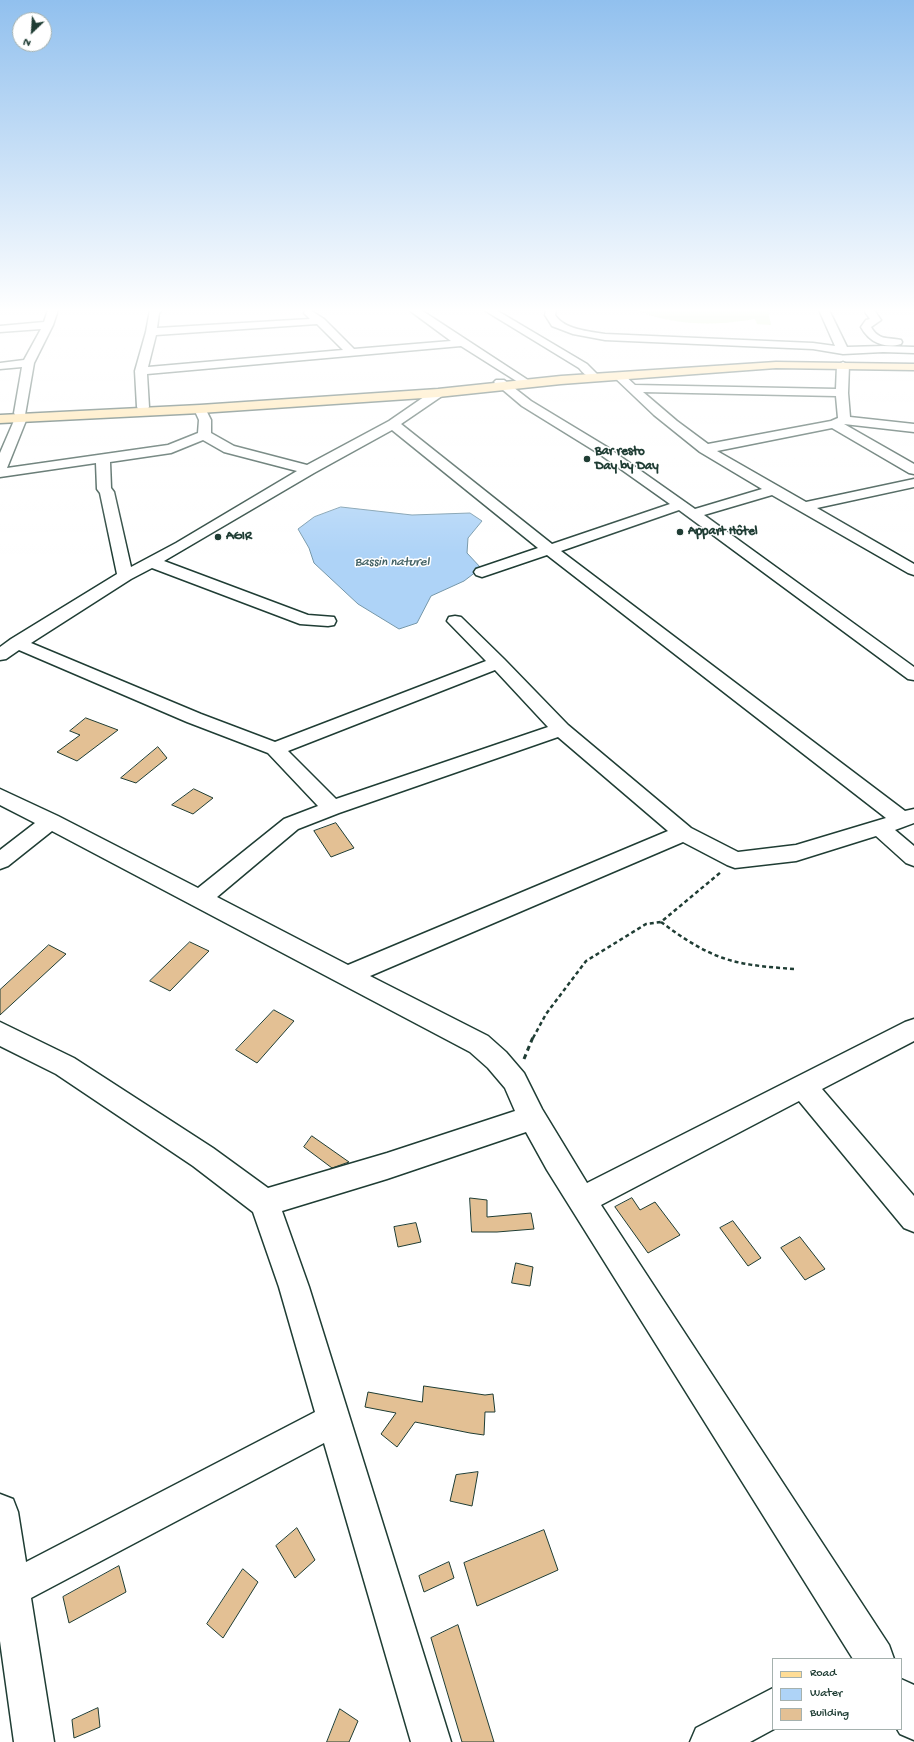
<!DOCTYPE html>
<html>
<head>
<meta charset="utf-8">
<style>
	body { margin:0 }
	#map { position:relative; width:914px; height:1742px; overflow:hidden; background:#fff; font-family:"Gochi Hand",sans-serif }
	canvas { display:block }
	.legend { position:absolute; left:772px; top:1658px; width:130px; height:72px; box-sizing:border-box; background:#fff; border:1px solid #a5b1ae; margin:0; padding:5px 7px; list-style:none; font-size:12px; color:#1f3d34 }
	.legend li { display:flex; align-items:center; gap:8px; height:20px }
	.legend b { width:20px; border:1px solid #a5b1ae }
	.north { position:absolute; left:12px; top:12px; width:40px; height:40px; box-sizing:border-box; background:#fff; border:1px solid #a5b1ae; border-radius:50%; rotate:205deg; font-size:11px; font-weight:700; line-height:16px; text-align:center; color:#1f3d34 }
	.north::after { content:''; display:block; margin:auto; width:14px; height:18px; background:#1f3d34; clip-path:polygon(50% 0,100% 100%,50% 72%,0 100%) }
</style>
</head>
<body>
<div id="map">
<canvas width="914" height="1742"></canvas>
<ul class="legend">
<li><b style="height:5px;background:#ffdd96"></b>Road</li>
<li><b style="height:11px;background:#aed3f7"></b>Water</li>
<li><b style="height:11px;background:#e3c094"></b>Building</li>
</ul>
<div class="north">N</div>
</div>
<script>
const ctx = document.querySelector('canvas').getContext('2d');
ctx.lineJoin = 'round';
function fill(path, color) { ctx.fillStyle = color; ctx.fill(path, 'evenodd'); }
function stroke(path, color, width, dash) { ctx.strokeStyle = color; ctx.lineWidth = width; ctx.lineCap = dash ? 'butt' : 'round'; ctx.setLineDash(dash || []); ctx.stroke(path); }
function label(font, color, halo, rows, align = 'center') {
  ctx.font = font + ' "Gochi Hand",sans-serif'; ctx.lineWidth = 3; ctx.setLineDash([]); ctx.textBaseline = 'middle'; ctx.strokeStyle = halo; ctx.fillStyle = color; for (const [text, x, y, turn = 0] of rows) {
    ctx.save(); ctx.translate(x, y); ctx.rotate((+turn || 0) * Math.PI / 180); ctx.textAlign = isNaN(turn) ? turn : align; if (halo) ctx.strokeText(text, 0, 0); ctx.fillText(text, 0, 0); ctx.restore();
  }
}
fill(new Path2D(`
	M636 310H768L771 325 757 324 755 319C716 326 674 326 636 310Z`), '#c3eaa5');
const water = new Path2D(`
	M341 507 412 515 470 513 482 521 468 538 467 553 481 568 464 581 431 596 417 623 399 629 358 604 314 563 309 548 298 529 314 517Z`);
fill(water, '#aed3f7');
stroke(water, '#7597a9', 1);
const building = new Path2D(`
	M86 718 118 730 77 761 57 752 80 735 70 731Z
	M158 747 167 758 136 783 121 778Z
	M194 789 213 798 193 814 172 805Z
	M336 823 354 848 331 857 314 831Z
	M190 942 209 951 170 991 150 981Z
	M49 945 66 954 0 1015V990Z
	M274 1010 294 1021 257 1063 236 1050Z
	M312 1136 349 1162 332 1168 304 1147Z
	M470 1198 487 1200V1217L531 1213 534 1229 497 1232H472Z
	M632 1198 640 1210 655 1202 680 1235 648 1253 615 1207Z
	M733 1221 761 1258 748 1266 720 1228Z
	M416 1223 421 1242 398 1247 394 1227Z
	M800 1237 825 1269 805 1280 781 1248Z
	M516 1263 533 1267 530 1286 512 1283Z
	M424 1386 485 1395 493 1394 495 1412H485L484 1435 470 1433 415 1422 397 1447 381 1434 396 1413 365 1407 368 1392 422 1402Z
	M478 1472 472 1506 450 1501 456 1475Z
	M297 1528 315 1560 295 1578 276 1546Z
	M544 1530 558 1570 477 1606 464 1563Z
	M449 1562 454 1578 424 1592 419 1576Z
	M119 1566 126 1592 69 1623 63 1597Z
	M243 1569 258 1582 223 1638 207 1624Z
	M458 1625 494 1742H462L431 1638Z
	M98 1708 100 1727 74 1738 72 1720Z
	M340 1709 358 1721 349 1742H327Z`);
fill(building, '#e3c094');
stroke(building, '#1f3d34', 1);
const minor = new Path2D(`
	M48 310H58L53 325 34 363 25 415 27 418 7 468 168 445 198 433 199 420 194 409 196 406H204L211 420V433L234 446 307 465 389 421 434 390H442L444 393 442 396 401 424 552 544 670 504 598 453 522 406 496 384 494 382 496 380H504L531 401 607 447 695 509 762 489 700 452 654 415 614 377 612 375 614 373H622L635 385 836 389 837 365 843 362 849 365 848 393 850 417 914 424V432L844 424 914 464V474L909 473 832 428 717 451 806 502 914 479V487L817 508 914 564V575L908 573 772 495 704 515 914 667V680L908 679 679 510 561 551 905 811 914 809V823L895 830 914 846V866L906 863 876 836 796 861 735 868 727 865 683 842 370 976 488 1036 506 1052 524 1073 542 1109 587 1183 905 1022 914 1019V1041L822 1089 914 1196V1232L904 1228 799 1101 601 1205 889 1645 894 1659H853L547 1170 526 1132 387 1179 282 1211 309 1287 451 1742H411L324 1443 31 1598 54 1742H14L0 1641V1494L13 1499 18 1512 26 1562 315 1412 279 1287 253 1212 193 1166 56 1074 0 1046V1022L74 1058 213 1148 268 1188 387 1153 515 1111 505 1088 488 1068 470 1052 52 831 8 866 0 869V850L35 823 0 805V789L58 816 198 888 284 819 318 806 268 753 187 722 19 650 6 659 0 660V647L11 639 117 574 100 493 97 489 96 463 0 477V453L16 416 14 413 22 367 0 369V363L24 360 41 329 0 332V326L44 322ZM643 392 836 396 838 418 831 421 708 444 677 421ZM392 430 538 548 476 569 474 572 476 575 482 577 488 575 547 555 886 818 796 845 738 852 691 828 568 725 504 659 461 617 455 616 449 617 447 621 486 661 275 742 201 714 31 643 131 579 152 568 300 624 328 626 334 625 336 621 334 617 308 615 164 561 314 473ZM203 440 224 452 297 471 176 543 131 567 114 492 111 488 110 462 171 453ZM495 670 548 727 336 799 288 751ZM558 737 668 831 348 965 217 897 298 829 339 813Z
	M150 310H162L159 313 157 328 310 319 304 313 305 311 310 310 324 319 354 349 451 341 409 310H421L528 380 526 382H518L461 346 147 374 149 407 147 410H139L137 407 135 371 146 332ZM317 324 343 350 148 367 156 335Z
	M484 310H496L587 364 597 374 595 376C587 378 584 374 579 368Z
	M546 310H556L555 315C565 330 588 331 605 334L813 343 835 346 819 310H829L847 347 883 346 914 347V353L883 352 843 354 813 349 605 340 573 334 552 326 545 315Z
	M866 310H874L881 320 871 327C879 341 888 337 901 340L902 342 901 344C884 349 869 342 861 327L866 320 870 319 865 312Z
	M901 1679 914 1685V1740L900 1734 897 1729H901Z
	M773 1688 774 1729 750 1742H690L696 1728Z`);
const major = new Path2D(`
	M776 362 914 364V370L776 368 561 384 438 397 200 413 0 423V415L200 405 438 389 561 376Z`);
stroke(minor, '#1f3d34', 3);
stroke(major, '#1f3d34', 3);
stroke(new Path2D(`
	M661 922C680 936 700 950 723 958 746 966 770 967 794 969
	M533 1038 546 1014 586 961 646 924 661 922 721 872`), '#1f3d34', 2.5, [4, 3]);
stroke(new Path2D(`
	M524 1059 533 1037`), '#1f3d34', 3, [5, 4]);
fill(minor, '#fff');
fill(major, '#ffdd96');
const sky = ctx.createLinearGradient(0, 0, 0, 554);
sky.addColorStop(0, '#91c0ee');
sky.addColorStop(0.56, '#fff');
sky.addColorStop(1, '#ffffff00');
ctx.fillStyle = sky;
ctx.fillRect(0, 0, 914, 554);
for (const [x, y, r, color] of [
	[587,459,4,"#1f3d34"],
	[680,532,4,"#1f3d34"],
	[218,537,4,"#1f3d34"]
]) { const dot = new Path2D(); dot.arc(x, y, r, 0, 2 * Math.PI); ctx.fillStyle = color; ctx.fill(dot); stroke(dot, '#fff', 1.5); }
label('bold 13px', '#1f3d34', '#fff', [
	["Bar resto",595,452],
	["Day by Day",595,467],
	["Appart Hôtel",688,532],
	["AGIR",226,537]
], 'left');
label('italic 13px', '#436265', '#fff', [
	["Bassin naturel",392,563]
]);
</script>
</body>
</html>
